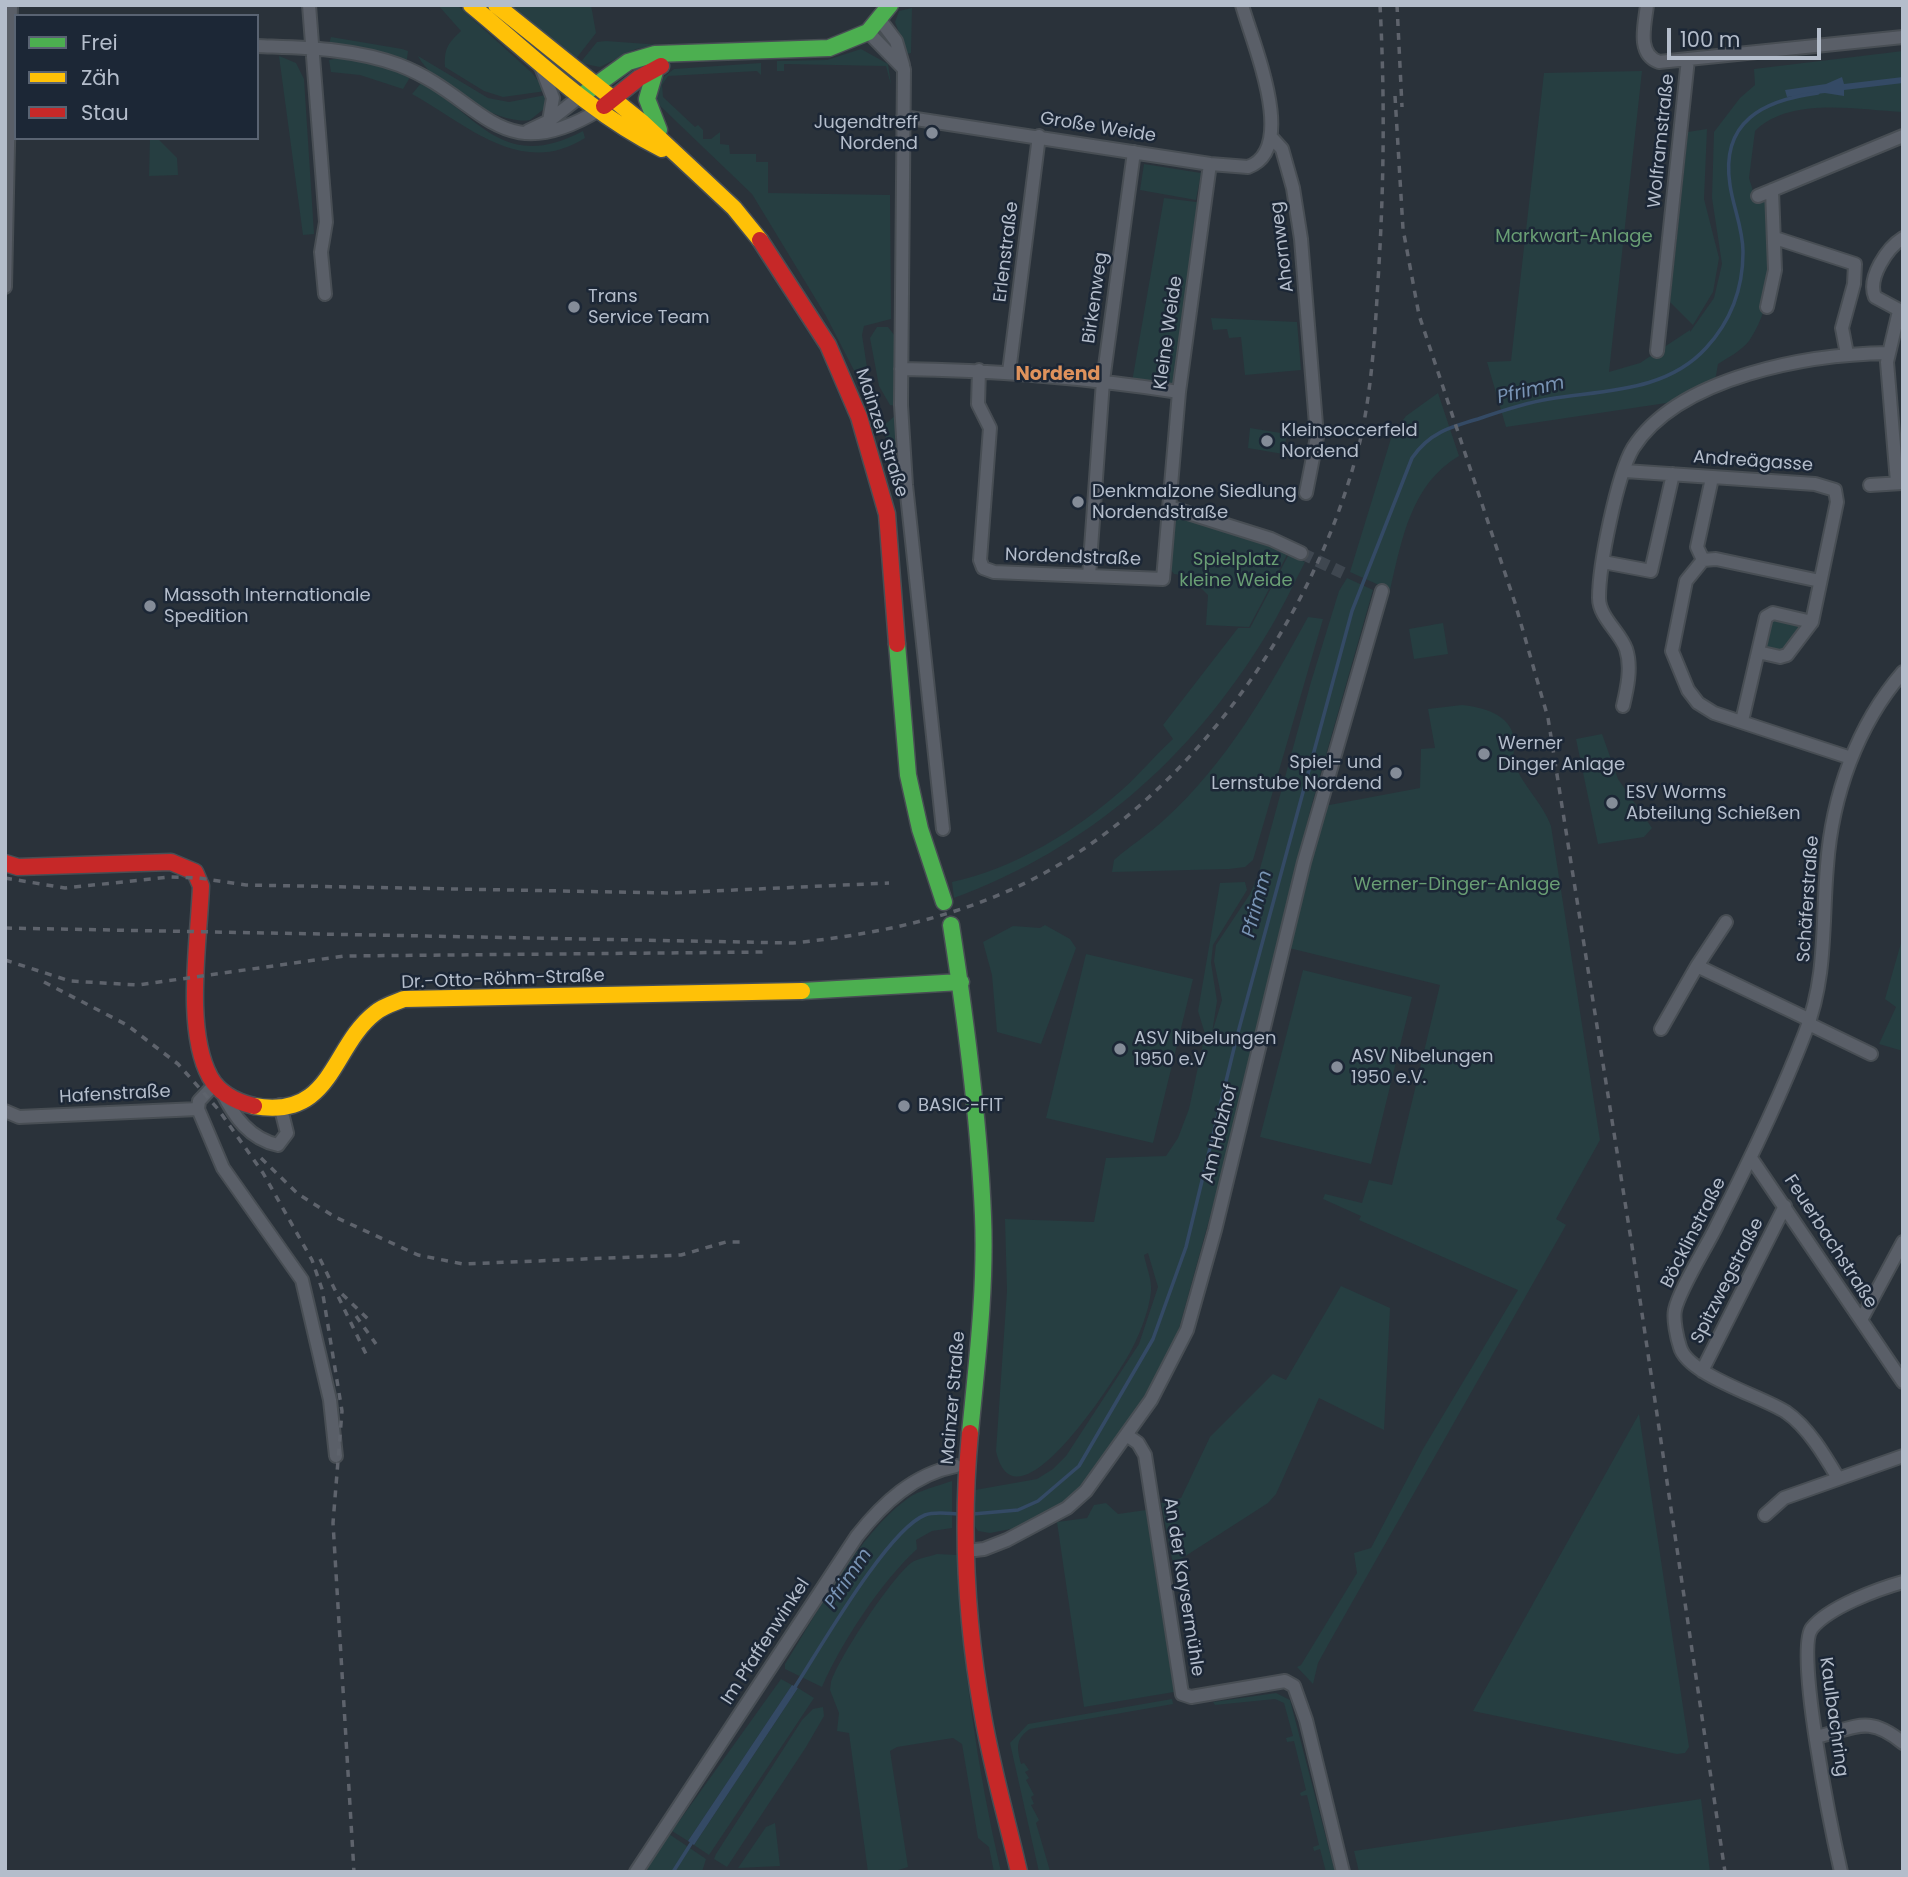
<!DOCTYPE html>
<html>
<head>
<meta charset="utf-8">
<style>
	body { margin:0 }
	#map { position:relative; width:1908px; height:1877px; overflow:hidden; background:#2a323a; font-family:Poppins,sans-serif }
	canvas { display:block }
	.frame { position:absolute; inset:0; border:7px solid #b4bdcb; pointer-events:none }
	.legend { position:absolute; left:14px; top:14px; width:245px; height:126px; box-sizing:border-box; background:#1c2736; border:2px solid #596372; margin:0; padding:9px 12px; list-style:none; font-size:21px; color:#b4bdcb }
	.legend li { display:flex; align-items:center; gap:14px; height:35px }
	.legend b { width:35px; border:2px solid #596372 }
	.scale { position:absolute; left:1667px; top:28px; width:154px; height:32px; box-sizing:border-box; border:4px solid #b4bdcb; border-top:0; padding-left:9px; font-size:21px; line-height:24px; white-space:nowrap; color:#b4bdcb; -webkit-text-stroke:5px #1c2736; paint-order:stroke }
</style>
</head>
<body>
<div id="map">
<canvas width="1908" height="1877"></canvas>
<div class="frame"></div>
<ul class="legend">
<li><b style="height:9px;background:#4caf50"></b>Frei</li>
<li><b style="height:9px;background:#ffc107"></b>Zäh</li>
<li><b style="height:9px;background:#c62828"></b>Stau</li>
</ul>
<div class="scale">100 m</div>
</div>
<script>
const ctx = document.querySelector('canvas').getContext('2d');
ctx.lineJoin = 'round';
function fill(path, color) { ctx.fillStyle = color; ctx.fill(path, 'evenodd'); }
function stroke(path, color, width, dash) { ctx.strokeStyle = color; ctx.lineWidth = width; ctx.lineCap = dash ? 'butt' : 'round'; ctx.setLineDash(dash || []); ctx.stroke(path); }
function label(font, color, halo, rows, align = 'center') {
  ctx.font = font + ' Poppins,sans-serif'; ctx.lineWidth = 5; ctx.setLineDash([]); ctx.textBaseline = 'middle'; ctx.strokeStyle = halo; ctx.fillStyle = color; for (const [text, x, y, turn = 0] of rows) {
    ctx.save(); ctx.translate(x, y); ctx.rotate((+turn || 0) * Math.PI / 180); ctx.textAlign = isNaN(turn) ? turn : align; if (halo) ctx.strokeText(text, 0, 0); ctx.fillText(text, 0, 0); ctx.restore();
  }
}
fill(new Path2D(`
	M438 5H457L532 73 546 91 503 97 484 91 445 67C444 49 448 43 461 31Z
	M503 5H591L596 33 575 60Z
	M912 8 911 53 907 54 895 22 899 11Z
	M331 37 402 49 408 51 407 59 404 61 329 44Z
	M597 42 606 41 661 45 636 49 600 67 580 63Z
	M861 49 888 64 891 85 886 66 784 64V71H777V61L827 60Z
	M1903 51V112C1857 110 1791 96 1755 131L1749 178 1757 204 1768 200C1773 246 1777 301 1749 341 1741 351 1729 357 1718 364L1715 381 1673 402 1506 427 1487 362 1511 361 1544 73 1642 71 1609 372 1640 363 1690 330V332L1714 298 1722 264 1712 198 1714 132 1740 98 1755 85 1754 69Z
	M279 56 296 63 304 79 314 234 303 235Z
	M418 56 488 98 509 102 546 95 545 108 530 120C499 126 432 83 418 56Z
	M343 57 382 65 408 75 409 79 403 89 360 75 331 72 329 60Z
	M761 63V75L757 71 668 76 662 85 663 97 695 127 698 125 703 130V139H711L720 132V144L729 145 730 154H756V162H768V193L890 195 891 319 864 326 862 335 868 374 859 380 826 316 752 194 655 101 657 82 674 69Z
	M422 82C481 120 505 172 583 131L585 138C521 179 465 123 412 94Z
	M1707 129 1704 199 1719 258 1713 292 1693 325 1670 302 1688 132Z
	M150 138H157L177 158 178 175 149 176Z
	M1144 164 1201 173 1196 200 1140 190Z
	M1164 198 1204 203 1177 390 1132 382Z
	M1211 318 1297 322 1301 370 1245 375 1241 337 1229 338 1227 329 1213 330Z
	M877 327H888L895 336 896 406 890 405 879 386 870 338Z
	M1438 393 1459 456C1411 484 1402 539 1390 590L1350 572 1392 435 1406 416Z
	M896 415 900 481 898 483 893 480 888 444 882 427Z
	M1250 428 1287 434 1283 454 1248 448Z
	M1181 516 1289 551 1249 627 1206 625 1208 595 1200 587V578L1174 574 1171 570 1174 522Z
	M1289 554 1305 562C1292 587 1280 613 1265 637 1189 760 1089 848 954 898L952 882C1013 869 1076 831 1123 789 1140 774 1155 755 1173 739L1163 725 1238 628H1250Z
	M1347 578 1373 590 1310 811 1237 1119 1175 1343 1147 1397 1084 1483 1063 1503 1016 1528 990 1533 978 1531 974 1525 975 1490 1037 1479 1053 1469 1066 1456 1139 1344 1158 1287 1148 1253 1144 1255C1146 1266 1152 1279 1151 1291 1149 1312 1138 1339 1128 1356 1114 1380 1015 1537 996 1451L1007 1291 1005 1219 1094 1222 1106 1158 1166 1156 1178 1138 1189 1109 1205 1034 1198 1011 1220 883 1245 882 1247 890 1213 945 1211 963 1217 1001 1212 1033 1222 1000 1214 961 1216 945 1250 894 1258 876 1311 682 1339 591Z
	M1308 617 1323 619 1253 860 1245 867 1229 869 1112 872 1114 860C1130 846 1149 834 1165 819 1226 764 1269 689 1308 617Z
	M1771 618 1802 625 1786 652 1767 651 1763 644Z
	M1443 623 1448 654 1414 659 1409 629Z
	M1462 705C1482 707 1510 714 1514 738 1516 747 1511 756 1515 765 1523 786 1542 802 1551 826L1600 1140 1556 1219 1566 1225 1329 1643 1318 1663 1313 1684 1297 1667 1301 1665 1357 1573 1354 1553 1371 1548 1423 1449 1518 1290 1359 1220 1361 1216 1323 1199 1325 1194 1362 1203 1369 1180 1392 1185 1440 985 1289 948 1324 806 1420 788 1421 749 1435 748 1428 709Z
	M1602 734 1618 779 1652 828 1644 837 1598 844 1576 739Z
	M1045 925 1070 939 1076 948 1041 1044 997 1032 992 975 983 942 1013 926 1040 928Z
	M1903 936V1051L1879 1044 1896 1007 1885 999Z
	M1086 954 1193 979 1153 1143 1046 1118Z
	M1303 970 1412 997 1371 1164 1260 1137Z
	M1341 1286 1390 1308 1384 1430 1319 1398 1276 1494 1268 1503 1173 1564 1161 1503 1181 1498 1210 1437 1273 1374 1286 1380Z
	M1639 1414 1689 1747 1685 1753 1677 1754 1473 1711Z
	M952 1481V1528L932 1531 916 1540 917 1549C881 1582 841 1643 822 1687L785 1669V1664C817 1613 859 1534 907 1499 919 1490 938 1486 952 1481Z
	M1106 1503 1118 1514 1146 1510 1174 1692 1084 1707 1057 1522 1087 1518 1094 1505Z
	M937 1554 957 1555C962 1662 977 1768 1001 1872H994L989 1847 978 1838 962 1744 953 1738 897 1747 890 1751 908 1867 892 1872H868L849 1733 837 1731 839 1713 830 1690 831 1682C840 1656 890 1580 911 1563 918 1558 929 1557 937 1554Z
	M781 1679 792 1685 688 1841 672 1831Z
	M798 1688 814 1698 709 1855 694 1845Z
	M1276 1693 1290 1700 1335 1872H1326L1320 1849 1314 1851 1313 1847 1319 1845 1307 1795 1301 1796 1300 1793 1306 1790 1294 1741 1287 1742 1286 1738 1293 1736 1284 1703 1275 1699 1215 1705 1213 1702Z
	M1172 1699 1173 1704 1030 1729C1015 1739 1017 1748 1021 1764L1024 1763 1029 1770 1025 1772 1029 1778 1026 1780 1034 1795 1031 1797 1034 1804 1031 1805 1039 1820 1036 1823 1050 1871 1039 1872 1010 1743 1028 1724Z
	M823 1707 824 1716 806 1747 727 1867 714 1859 716 1854 802 1720 813 1709Z
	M1701 1799 1710 1872H1359L1354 1851Z
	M775 1823 780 1866 738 1868 766 1827Z
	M669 1834 706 1859 702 1872H645Z`), '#263e41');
fill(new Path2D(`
	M1842 77 1844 84 1903 77V83L1844 90V96L1825 93 1787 97 1785 90 1826 84Z
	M792 1685 798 1688 694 1845 688 1841Z`), '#344a65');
stroke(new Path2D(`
	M973 1514 1018 1510 1038 1501 1079 1466 1153 1339 1186 1247 1236 1040 1352 611 1412 458C1429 433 1450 427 1478 419 1501 411 1525 403 1549 399 1604 390 1666 392 1706 348 1731 321 1743 289 1743 252 1743 228 1733 207 1730 185 1720 121 1764 100 1818 93
	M793 1690C818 1652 887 1530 925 1515 935 1511 951 1514 962 1514
	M673 1872 692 1842`), '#344a65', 3.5);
stroke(new Path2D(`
	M1301 553 1343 573`), '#3f4750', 12, [12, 6]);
const street = new Path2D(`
	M309 5 326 222 321 252 325 294
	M1647 5C1645 24 1636 54 1659 62L1903 37
	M880 20 896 41 903 65
	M868 32 904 69 901 405 906 485 943 829
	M257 46C305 48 353 48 399 65 483 97 498 171 599 110
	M540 64 553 98 549 121
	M903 117 1210 164 1248 167C1299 149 1252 42 1242 5
	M528 131 549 121 582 95
	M1272 138 1282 149 1293 188 1301 239 1317 437 1306 493
	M1758 196 1903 136
	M1775 238 1855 264 1854 284 1842 328 1847 354
	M1903 238C1887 248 1867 278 1875 297L1903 312
	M5 287 11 5
	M1767 307 1775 270 1772 190
	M1657 351 1688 59
	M901 369C995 370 1087 378 1179 392
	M979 370 978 404 990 428 980 560 983 568 994 572 1163 579 1179 392 1210 164
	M1009 372 1039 136
	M1625 471 1815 484 1835 490 1837 502 1812 622 1773 613 1766 617 1742 721
	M1712 478 1697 547 1703 560 1686 581 1672 651 1688 690 1698 703 1714 713 1851 758
	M1897 482 1887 362 1899 311
	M1870 485 1902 483
	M1169 507 1271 539 1301 553
	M1703 560 1716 559 1820 581
	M1603 562 1651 571 1673 474
	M1089 576 1103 381 1134 152
	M1758 652 1780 657 1787 655 1812 622
	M1623 706C1627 689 1632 667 1626 649 1620 632 1599 617 1599 598 1599 565 1617 475 1633 448 1679 376 1810 354 1889 353
	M1697 966 1810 1020
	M1809 1024 1871 1054
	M1661 1029 1697 966 1726 922
	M222 1092C234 1117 250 1139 278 1145L287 1133 280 1105
	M198 1109 223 1168 302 1280 330 1400 336 1456
	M5 1111 19 1117 198 1109 199 1101 215 1084
	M1751 1158 1903 1382
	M1861 1320 1903 1242
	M1702 1371 1785 1206
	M1128 1436 1138 1443 1145 1455 1182 1694 1191 1697 1285 1681 1294 1686 1306 1720 1343 1872
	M1838 1478C1825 1456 1808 1427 1786 1412 1761 1396 1688 1375 1680 1347 1677 1338 1673 1319 1675 1310 1679 1290 1707 1246 1717 1225 1749 1162 1780 1098 1805 1033 1827 978 1822 923 1827 866 1832 796 1857 725 1903 672
	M1765 1515 1784 1498 1903 1456
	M966 1551 984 1549 1007 1540 1067 1508 1086 1491 1151 1400 1187 1330 1215 1230 1304 862 1382 591
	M1816 1737C1856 1728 1868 1714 1903 1743
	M636 1872 857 1536C883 1503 914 1474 956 1466
	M1841 1872C1833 1837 1794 1649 1812 1628 1829 1607 1878 1589 1903 1582`);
const fast = new Path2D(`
	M656 68 647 99 659 130
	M585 93 628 62 655 54 829 48 868 32 890 5
	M897 644 908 775 920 829 944 902
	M951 925C966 1021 979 1118 983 1216 986 1288 977 1361 970 1433
	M802 991 961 982`);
const slow = new Path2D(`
	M471 5C532 55 591 114 662 149
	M496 5 643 123 734 208 760 240
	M254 1106C333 1120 331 1047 375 1013 383 1006 394 1003 404 999L802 991`);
const jam = new Path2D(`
	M604 106 639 78 661 66
	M760 240 828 345 859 417 887 514 897 644
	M5 863 18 867 171 862 195 872 201 886C199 940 184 1029 210 1077 219 1093 237 1102 254 1106
	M970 1433C961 1527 966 1623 983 1716 992 1768 1007 1820 1019 1872`);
stroke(street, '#484e54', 16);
stroke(fast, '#484e54', 19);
stroke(slow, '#484e54', 19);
stroke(jam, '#484e54', 19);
stroke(street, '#5a5f68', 12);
stroke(fast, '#4caf50', 16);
stroke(slow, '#ffc107', 16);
stroke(jam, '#c62828', 16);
stroke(new Path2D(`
	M1397 5 1402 107
	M1395 96 1403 229 1419 315 1515 603 1548 718 1632 1246 1725 1872
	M5 878 65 888 170 877 199 878 246 885 669 893 889 883
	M5 928 793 943C871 935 945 920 1017 887 1186 808 1319 616 1361 437 1372 386 1375 333 1378 281 1384 188 1385 98 1380 5
	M5 960 70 981 138 985 344 956 766 952
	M44 982 127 1025 178 1064 218 1109 263 1173 312 1260 322 1289 342 1411 333 1523 354 1872
	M261 1158 298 1194 335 1217 418 1255 463 1264 681 1255 726 1242H744
	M320 1259 366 1354
	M342 1294 368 1319
	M356 1316 376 1344`), '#5e636c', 3.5, [7, 7]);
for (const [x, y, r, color] of [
	[932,133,7,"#848c98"],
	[574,307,7,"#848c98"],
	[1267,441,7,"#848c98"],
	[1078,502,7,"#848c98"],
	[150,606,7,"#848c98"],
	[1484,754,7,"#848c98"],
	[1396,773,7,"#848c98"],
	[1612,803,7,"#848c98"],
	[1120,1049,7,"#848c98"],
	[1337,1067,7,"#848c98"],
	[904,1106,7,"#848c98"]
]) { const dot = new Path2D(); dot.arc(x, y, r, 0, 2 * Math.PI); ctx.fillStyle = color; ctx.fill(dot); stroke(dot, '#1c2736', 2.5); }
label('18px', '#b4bdcb', '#1c2736', [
	["Jugendtreff",918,123,"right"],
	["Nordend",918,144,"right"],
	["Trans",588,297],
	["Service Team",588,318],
	["Kleinsoccerfeld",1281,431],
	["Nordend",1281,452],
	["Denkmalzone Siedlung",1092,492],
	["Nordendstraße",1092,513],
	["Massoth Internationale",164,596],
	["Spedition",164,617],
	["Werner",1498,744],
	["Dinger Anlage",1498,765],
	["Spiel- und",1382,763,"right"],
	["Lernstube Nordend",1382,784,"right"],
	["ESV Worms",1626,793],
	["Abteilung Schießen",1626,814],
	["ASV Nibelungen",1134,1039],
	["1950 e.V",1134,1060],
	["ASV Nibelungen",1351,1057],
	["1950 e.V.",1351,1078],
	["BASIC-FIT",918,1106]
], 'left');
label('18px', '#b4bdcb', '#1c2736', [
	["Große Weide",1098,128,9],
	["Wolframstraße",1662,141,-84],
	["Ahornweg",1283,247,-97],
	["Erlenstraße",1007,252,-83],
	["Birkenweg",1096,298,-82],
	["Kleine Weide",1169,333,-82],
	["Mainzer Straße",881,433,72],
	["Andreägasse",1753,462,4],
	["Nordendstraße",1073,558,2],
	["Schäferstraße",1809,899,-86],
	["Dr.-Otto-Röhm-Straße",503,980,-2],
	["Hafenstraße",115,1095,-3],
	["Am Holzhof",1220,1134,-76],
	["Böcklinstraße",1694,1233,-63],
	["Feuerbachstraße",1830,1242,57],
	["Spitzwegstraße",1728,1281,-63],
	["Mainzer Straße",954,1398,-85],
	["An der Kaysermühle",1183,1587,81],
	["Im Pfaffenwinkel",766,1642,-57],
	["Kaulbachring",1833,1717,82]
]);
label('18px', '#699e74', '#1c2736', [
	["Markwart-Anlage",1574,237],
	["Spielplatz",1236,560],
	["kleine Weide",1236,581],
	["Werner-Dinger-Anlage",1457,885]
]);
label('bold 19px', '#de925c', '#1c2736', [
	["Nordend",1058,375]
]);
label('italic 19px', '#7994b5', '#1c2736', [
	["Pfrimm",1531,391,-13],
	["Pfrimm",1258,904,-75],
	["Pfrimm",849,1579,-56]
]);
</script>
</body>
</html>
